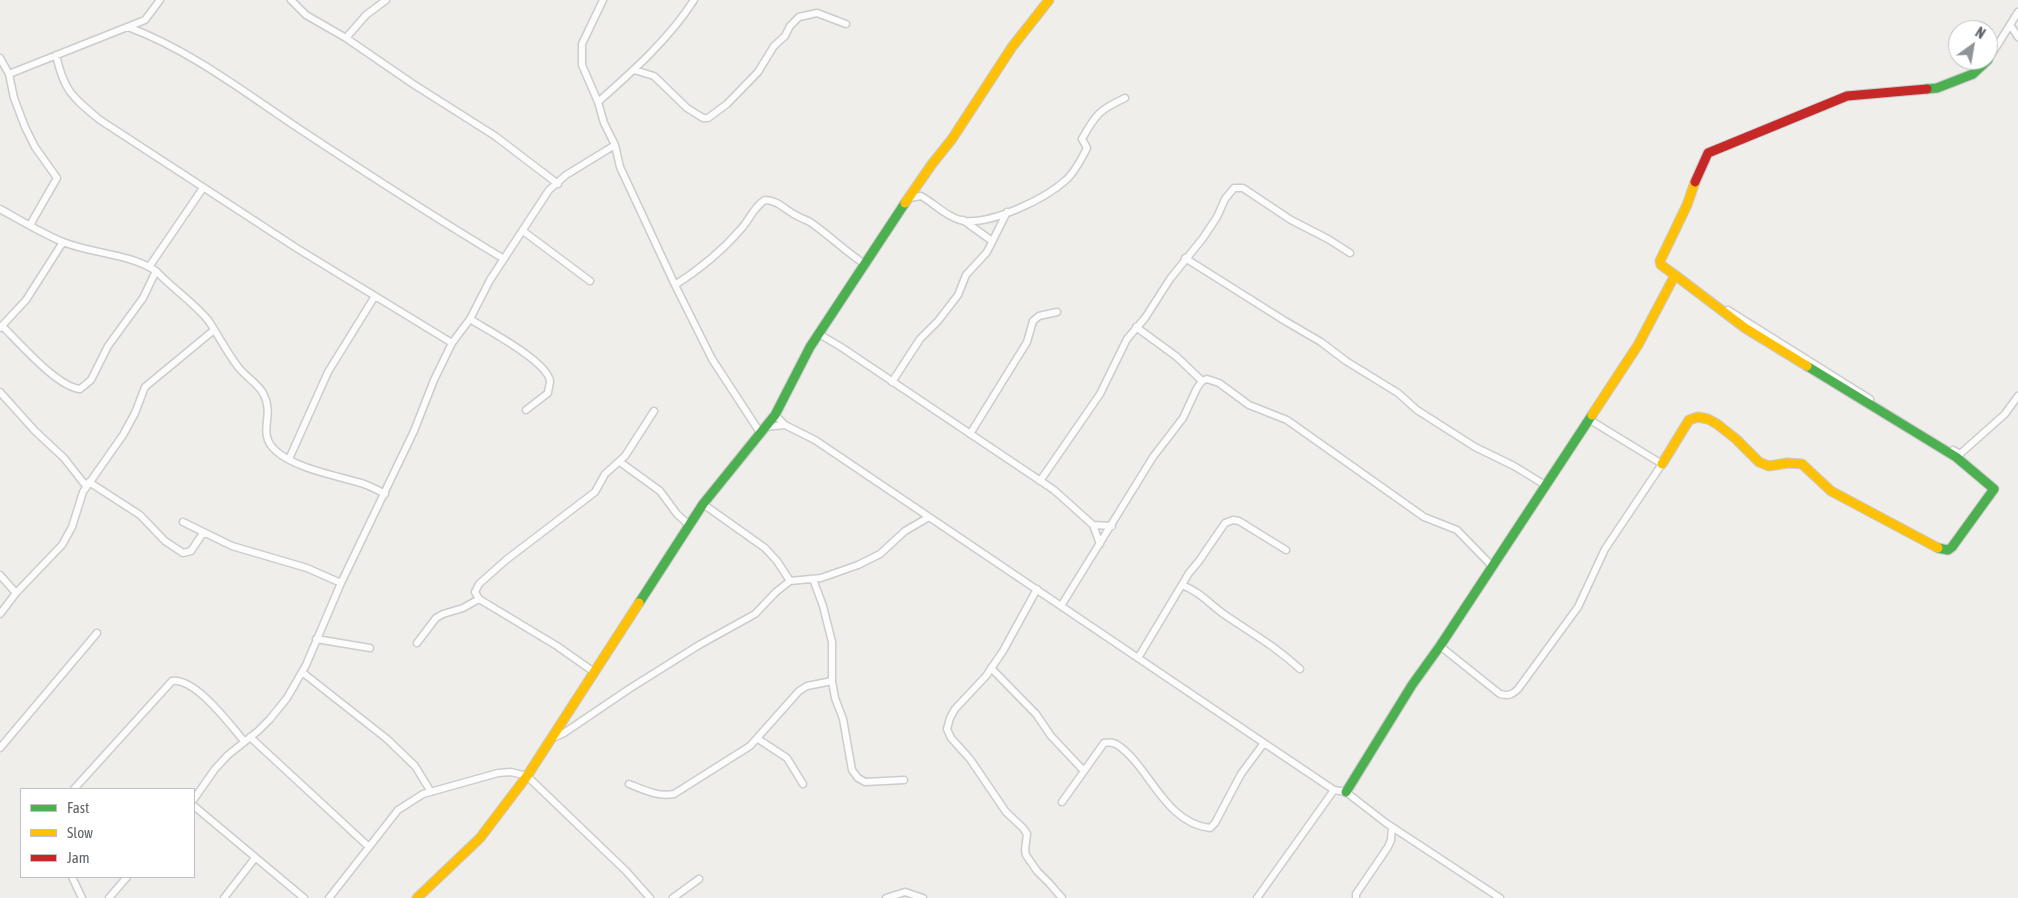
<!DOCTYPE html>
<html>
<head>
<meta charset="utf-8">
<style>
	body { margin:0 }
	#map { position:relative; width:2018px; height:898px; overflow:hidden; background:#efeeea; font-family:"Asap Condensed",sans-serif }
	canvas { display:block }
	.legend { position:absolute; left:20px; top:788px; width:175px; height:90px; box-sizing:border-box; background:#fff; border:1px solid #bfc1c3; margin:0; padding:6px 9px; list-style:none; font-size:15px; color:#5f6368 }
	.legend li { display:flex; align-items:center; gap:10px; height:25px }
	.legend b { width:25px; border:1px solid #bfc1c3 }
	.north { position:absolute; left:1948px; top:20px; width:50px; height:50px; box-sizing:border-box; background:#fff; border:1px solid #bfc1c3; border-radius:50%; rotate:32deg; font-size:14px; font-weight:700; line-height:20px; text-align:center; color:#5f6368 }
	.north::after { content:''; display:block; margin:auto; width:18px; height:22px; background:#919496; clip-path:polygon(50% 0,100% 100%,50% 72%,0 100%) }
</style>
</head>
<body>
<div id="map">
<canvas width="2018" height="898"></canvas>
<ul class="legend">
<li><b style="height:6px;background:#4caf50"></b>Fast</li>
<li><b style="height:6px;background:#ffc107"></b>Slow</li>
<li><b style="height:6px;background:#c62828"></b>Jam</li>
</ul>
<div class="north">N</div>
</div>
<script>
const ctx = document.querySelector('canvas').getContext('2d');
ctx.lineJoin = 'round';
function stroke(path, color, width, dash) { ctx.strokeStyle = color; ctx.lineWidth = width; ctx.lineCap = dash ? 'butt' : 'round'; ctx.setLineDash(dash || []); ctx.stroke(path); }
const street = new Path2D(`
	M291 0 306 15 346 38 413 84 495 136 558 184
	M603 0 582 44V65L598 102 604 123 615 145 620 167 675 285 712 359 761 434
	M2011 26 2018 37
	M128 27C190 50 244 92 298 128 366 173 434 217 504 259
	M346 38 366 15 386 0
	M56 55C64 91 72 97 100 120L298 249 452 343
	M0 58 9 74 14 98 25 127 35 147 57 178 30 225
	M1988 60 2018 12
	M634 70 654 76 687 108 703 118H708L727 104 758 72 774 46 785 36 790 26 799 17 817 13 846 24
	M9 74 145 20 160 0
	M598 102C633 71 669 39 694 0
	M909 198 921 196C935 204 948 218 964 221 993 224 1045 199 1066 180 1075 172 1082 158 1087 148L1082 139C1096 114 1099 110 1125 98
	M0 209C20 220 41 233 63 242 93 254 128 253 156 271 172 288 193 302 208 320 219 336 227 353 239 368 247 378 259 384 264 395 275 417 256 433 276 451 295 468 334 475 357 482 367 484 376 489 385 494
	M963 220 992 241
	M523 231 590 281
	M1185 258 1285 321 1321 342 1346 361 1398 393 1417 410 1475 447 1514 466 1545 485
	M149 267 203 188
	M675 285C700 269 721 252 740 230 749 221 754 206 765 200 778 201 782 207 792 213 798 217 804 219 810 222 829 235 846 252 866 265
	M1728 310 1870 399
	M470 319C487 330 547 361 550 381 550 384 548 390 548 393L526 410
	M2 326C20 343 57 387 80 389L91 380 108 346 143 298 156 271
	M1136 327 1177 357 1202 381
	M0 328 26 300 63 242
	M819 334 841 347 1054 490 1093 525 1100 544
	M892 382 920 339 938 321 958 295 966 275 987 252 1007 212
	M0 392 35 431 64 458 86 486
	M775 415 785 425 815 440 1264 743 1334 790 1346 792 1386 823 1500 898
	M766 427 785 425
	M970 434 1027 342 1033 321 1039 316 1057 312
	M1953 450 1960 454 2005 414 2018 396
	M289 459 328 372 375 296
	M620 462 660 491 677 514 689 525
	M1040 481 1100 394 1127 339 1145 318 1170 279 1203 238 1217 217 1225 199 1234 188H1243L1291 220 1328 239 1350 253
	M89 482 140 515 165 541 183 553 191 551 203 533
	M703 504 765 548 777 561 790 581
	M183 522 232 546 307 568 341 583
	M1093 525 1112 526
	M0 575 16 593
	M813 579 823 606 832 642V681L835 698 843 719 852 770 858 778 865 782 904 780
	M1182 585C1202 593 1208 603 1225 615 1253 634 1275 646 1300 669
	M1037 589 1003 651 986 676 955 709 950 718 947 729 951 738 970 759 1006 812 1023 828 1027 834 1025 850 1026 855 1037 871 1049 883 1062 898
	M1061 606 1153 457 1183 418 1197 388 1202 381 1207 379 1219 383 1249 405 1287 420 1424 517 1457 530 1491 565
	M0 614 16 593 62 545 72 527 83 492 123 435 135 413 145 387 214 330
	M316 639 370 648
	M417 643 436 618 443 614 463 608 479 599
	M1440 646 1500 694C1508 696 1512 695 1518 689L1578 607 1605 549 1662 464 1590 420
	M1138 658 1189 573 1199 561 1225 523 1233 520 1239 521 1286 550
	M991 668 1036 714 1051 736 1084 771
	M302 672 387 739 415 766 431 792
	M594 672 557 646 479 599 475 592 479 584 506 560 595 492 605 474 625 456 654 411
	M250 737 369 847
	M551 739 564 733 629 689 699 645 755 614 776 592 790 581 821 578 858 565 880 554 905 531 929 517
	M758 739 787 758 803 784
	M0 748 97 633
	M629 784C644 790 658 797 674 794L750 746 799 691 807 686 832 681
	M74 789 172 681C196 678 230 725 244 741
	M194 799 215 769 228 755 258 731 270 719 287 698 306 665 341 583 414 431 434 380 452 343 470 319 490 280 549 190 566 175 615 145
	M1062 802 1104 743C1109 742 1114 742 1119 746 1150 768 1165 823 1210 828L1215 823 1241 774 1264 743
	M194 806 304 898
	M72 877 82 898
	M109 898 127 877
	M224 898 255 858
	M329 898 398 810 423 794 498 773 511 772 527 776 626 871 650 898
	M673 898 699 879
	M886 898 905 892 923 898
	M1257 898 1334 790
	M1356 898V894L1388 847 1391 840 1392 827`);
const fast = new Path2D(`
	M1927 89 1937 88 1973 74 1988 60
	M1807 366 1956 457 1994 489 1952 547 1948 550 1938 548
	M639 603 703 504 775 415 810 347 905 203
	M1346 792 1412 685 1440 646 1592 415`);
const slow = new Path2D(`
	M905 203 932 164 952 139 1012 47 1049 0
	M1675 275 1745 328 1807 366
	M1592 415 1638 345 1675 275 1661 265 1660 261 1687 205 1695 182
	M1662 464 1689 420 1698 417 1708 419 1717 424 1736 439 1759 462 1769 466 1788 463 1802 464 1831 491 1938 548
	M417 898 480 838 527 776 639 603`);
const jam = new Path2D(`
	M1695 182 1708 153 1847 96 1927 89`);
stroke(street, '#cbcccc', 9);
stroke(fast, '#cacacb', 11);
stroke(slow, '#cacacb', 11);
stroke(jam, '#cacacb', 11);
stroke(street, '#fdfcfc', 6);
stroke(fast, '#4caf50', 9);
stroke(slow, '#ffc107', 9);
stroke(jam, '#c62828', 9);
</script>
</body>
</html>
